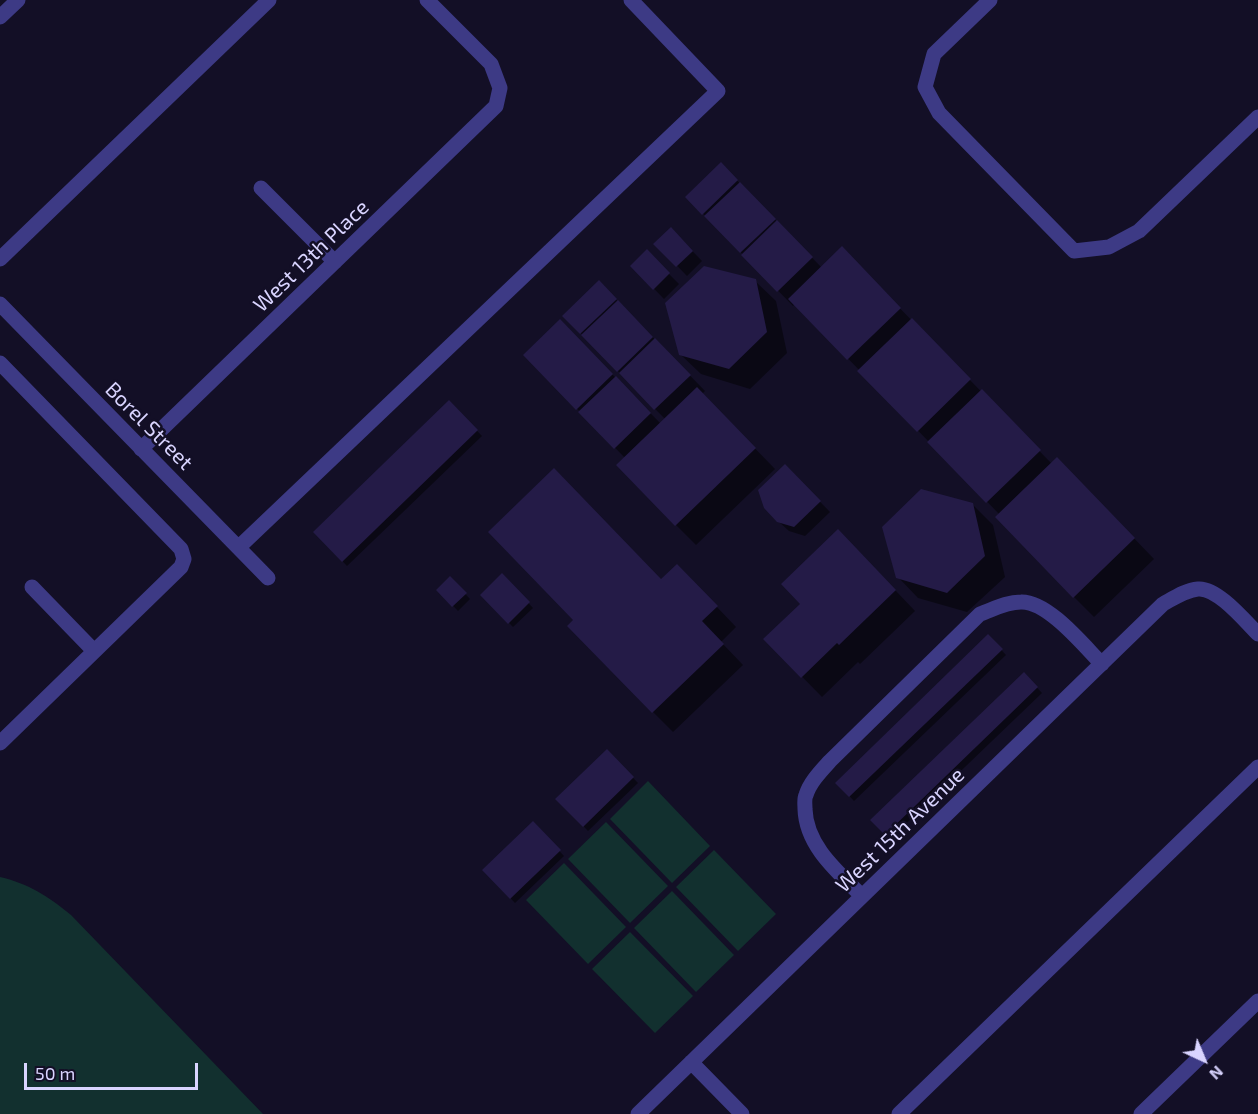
<!DOCTYPE html>
<html>
<head>
<meta charset="utf-8">
<style>
	body { margin:0 }
	#map { position:relative; width:1258px; height:1114px; overflow:hidden; background:#130f26; font-family:"Exo 2",sans-serif }
	canvas { display:block }
	.north { position:absolute; left:1174px; top:1030px; width:60px; height:60px; -webkit-text-stroke:4px #130f26; paint-order:stroke; rotate:136deg; font-size:16px; font-weight:700; line-height:24px; text-align:center; color:#d9d4ff }
	.north::after { content:''; display:block; margin:auto; width:21px; height:27px; background:#d9d4ff; clip-path:polygon(50% 0,100% 100%,50% 72%,0 100%) }
	.scale { position:absolute; left:24px; top:1063px; width:174px; height:27px; box-sizing:border-box; border:3px solid #d9d4ff; border-top:0; padding-left:8px; font-size:18px; line-height:21px; white-space:nowrap; color:#d9d4ff; -webkit-text-stroke:4px #130f26; paint-order:stroke }
</style>
</head>
<body>
<div id="map">
<canvas width="1258" height="1114"></canvas>
<div class="north">N</div>
<div class="scale">50 m</div>
</div>
<script>
const ctx = document.querySelector('canvas').getContext('2d');
ctx.lineJoin = 'round';
function fill(path, color) { ctx.fillStyle = color; ctx.fill(path, 'evenodd'); }
function stroke(path, color, width, dash) { ctx.strokeStyle = color; ctx.lineWidth = width; ctx.lineCap = dash ? 'butt' : 'round'; ctx.setLineDash(dash || []); ctx.stroke(path); }
function label(font, color, halo, rows, align = 'center') {
  ctx.font = font + ' "Exo 2",sans-serif'; ctx.lineWidth = 5; ctx.setLineDash([]); ctx.textBaseline = 'middle'; ctx.strokeStyle = halo; ctx.fillStyle = color; for (const [text, x, y, turn = 0] of rows) {
    ctx.save(); ctx.translate(x, y); ctx.rotate((+turn || 0) * Math.PI / 180); ctx.textAlign = isNaN(turn) ? turn : align; if (halo) ctx.strokeText(text, 0, 0); ctx.fillText(text, 0, 0); ctx.restore();
  }
}
fill(new Path2D(`
	M648 781 710 846 672 883 610 819Z
	M606 822 668 886 630 923 568 859Z
	M714 850 776 914 738 951 676 887Z
	M564 863 626 927 588 964 526 900Z
	M0 877C29 884 48 896 71 915L263 1114H0Z
	M672 891 734 955 696 992 634 928Z
	M630 932 693 996 655 1033 592 969Z`), '#12302f');
fill(new Path2D(`
	M721 164 822 268 842 249 1052 464 1077 479 1154 559 1094 617 1074 597 1000 515 795 304 793 306 687 197Z
	M671 229 702 261 687 276 656 244Z
	M647 252 679 284 664 299 632 266Z
	M755 281 776 301 787 353 750 389 701 374 680 354Z
	M599 282 705 391 702 394 775 469 696 545 676 525 625 458 525 355 560 321 661 424 665 419 564 316Z
	M449 402 482 436 347 566 315 532Z
	M785 466 830 512 805 536 789 531 778 521Z
	M973 505 993 525 1005 577 967 612 918 598 898 577Z
	M858 551 915 611 860 664 858 662 822 697 765 639Z
	M502 575 533 608 513 627 482 595Z
	M450 578 470 599 458 611 438 590Z
	M662 581 697 586 736 627 721 642 743 665 673 732 653 712Z
	M988 636 1006 655 854 801 837 783Z
	M1024 674 1042 693 890 839 872 820Z
	M607 751 638 783 588 831 558 799Z
	M533 823 564 856 515 903 484 870Z`), '#0007');
fill(new Path2D(`
	M721 162 738 180 702 215 685 197Z
	M740 182 776 219 740 253 704 216Z
	M777 220 813 257 777 292 741 255Z
	M671 227 693 251 676 267 653 244Z
	M842 246 901 308 847 360 788 299Z
	M647 249 670 273 653 290 630 266Z
	M704 266 756 279 767 332 729 369 679 355 665 303Z
	M599 280 617 299 580 334 562 316Z
	M618 300 653 337 617 372 581 335Z
	M912 318 971 379 917 432 857 371Z
	M560 319 613 374 576 410 523 355Z
	M655 338 691 375 654 410 619 373Z
	M616 376 651 413 614 449 578 412Z
	M697 387 756 448 675 526 616 465Z
	M982 389 1041 450 986 503 927 442Z
	M449 400 478 430 342 562 313 532Z
	M1057 457 1135 538 1073 598 995 517Z
	M785 464 821 501 794 527 777 522 764 508 758 490Z
	M554 468 661 579 677 564 718 606 702 621 724 644 652 713 567 626 573 620 488 532Z
	M921 489 973 503 985 556 947 593 896 578 882 527Z
	M838 529 896 590 839 645 837 643 801 678 763 639 800 604 781 584Z
	M502 573 530 602 508 624 480 595Z
	M450 576 467 593 452 607 436 590Z
	M988 634 1003 649 849 797 835 783Z
	M1024 672 1038 687 885 835 870 820Z
	M607 749 634 777 583 827 555 799Z
	M533 821 561 850 510 899 482 870Z`), '#241b47');
stroke(new Path2D(`
	M990 0 934 54 925 87 939 113 1074 251 1109 247 1139 231 1258 117
	M0 17 18 0
	M261 188 335 262
	M0 259 269 0
	M0 304 268 578
	M0 363 181 549 184 559 181 567 0 743
	M141 449 496 106 500 88 491 64 427 0
	M239 547 718 91 631 0
	M32 587 94 651
	M862 896C838 872 806 846 805 809 805 804 804 799 806 795 810 782 821 771 830 761L980 614C994 609 1006 602 1021 602 1048 601 1084 646 1102 664
	M691 1062 742 1114
	M638 1114 1163 604C1174 598 1186 590 1198 589 1217 587 1245 621 1258 634
	M899 1114 1258 767
	M1141 1114 1258 1001`), '#3d3a85', 15);
label('21px', '#d9d4ff', '#130f26', [
	["West 13th Place",311,256,-44],
	["Borel Street",149,426,45],
	["West 15th Avenue",900,830,-44]
]);
</script>
</body>
</html>
